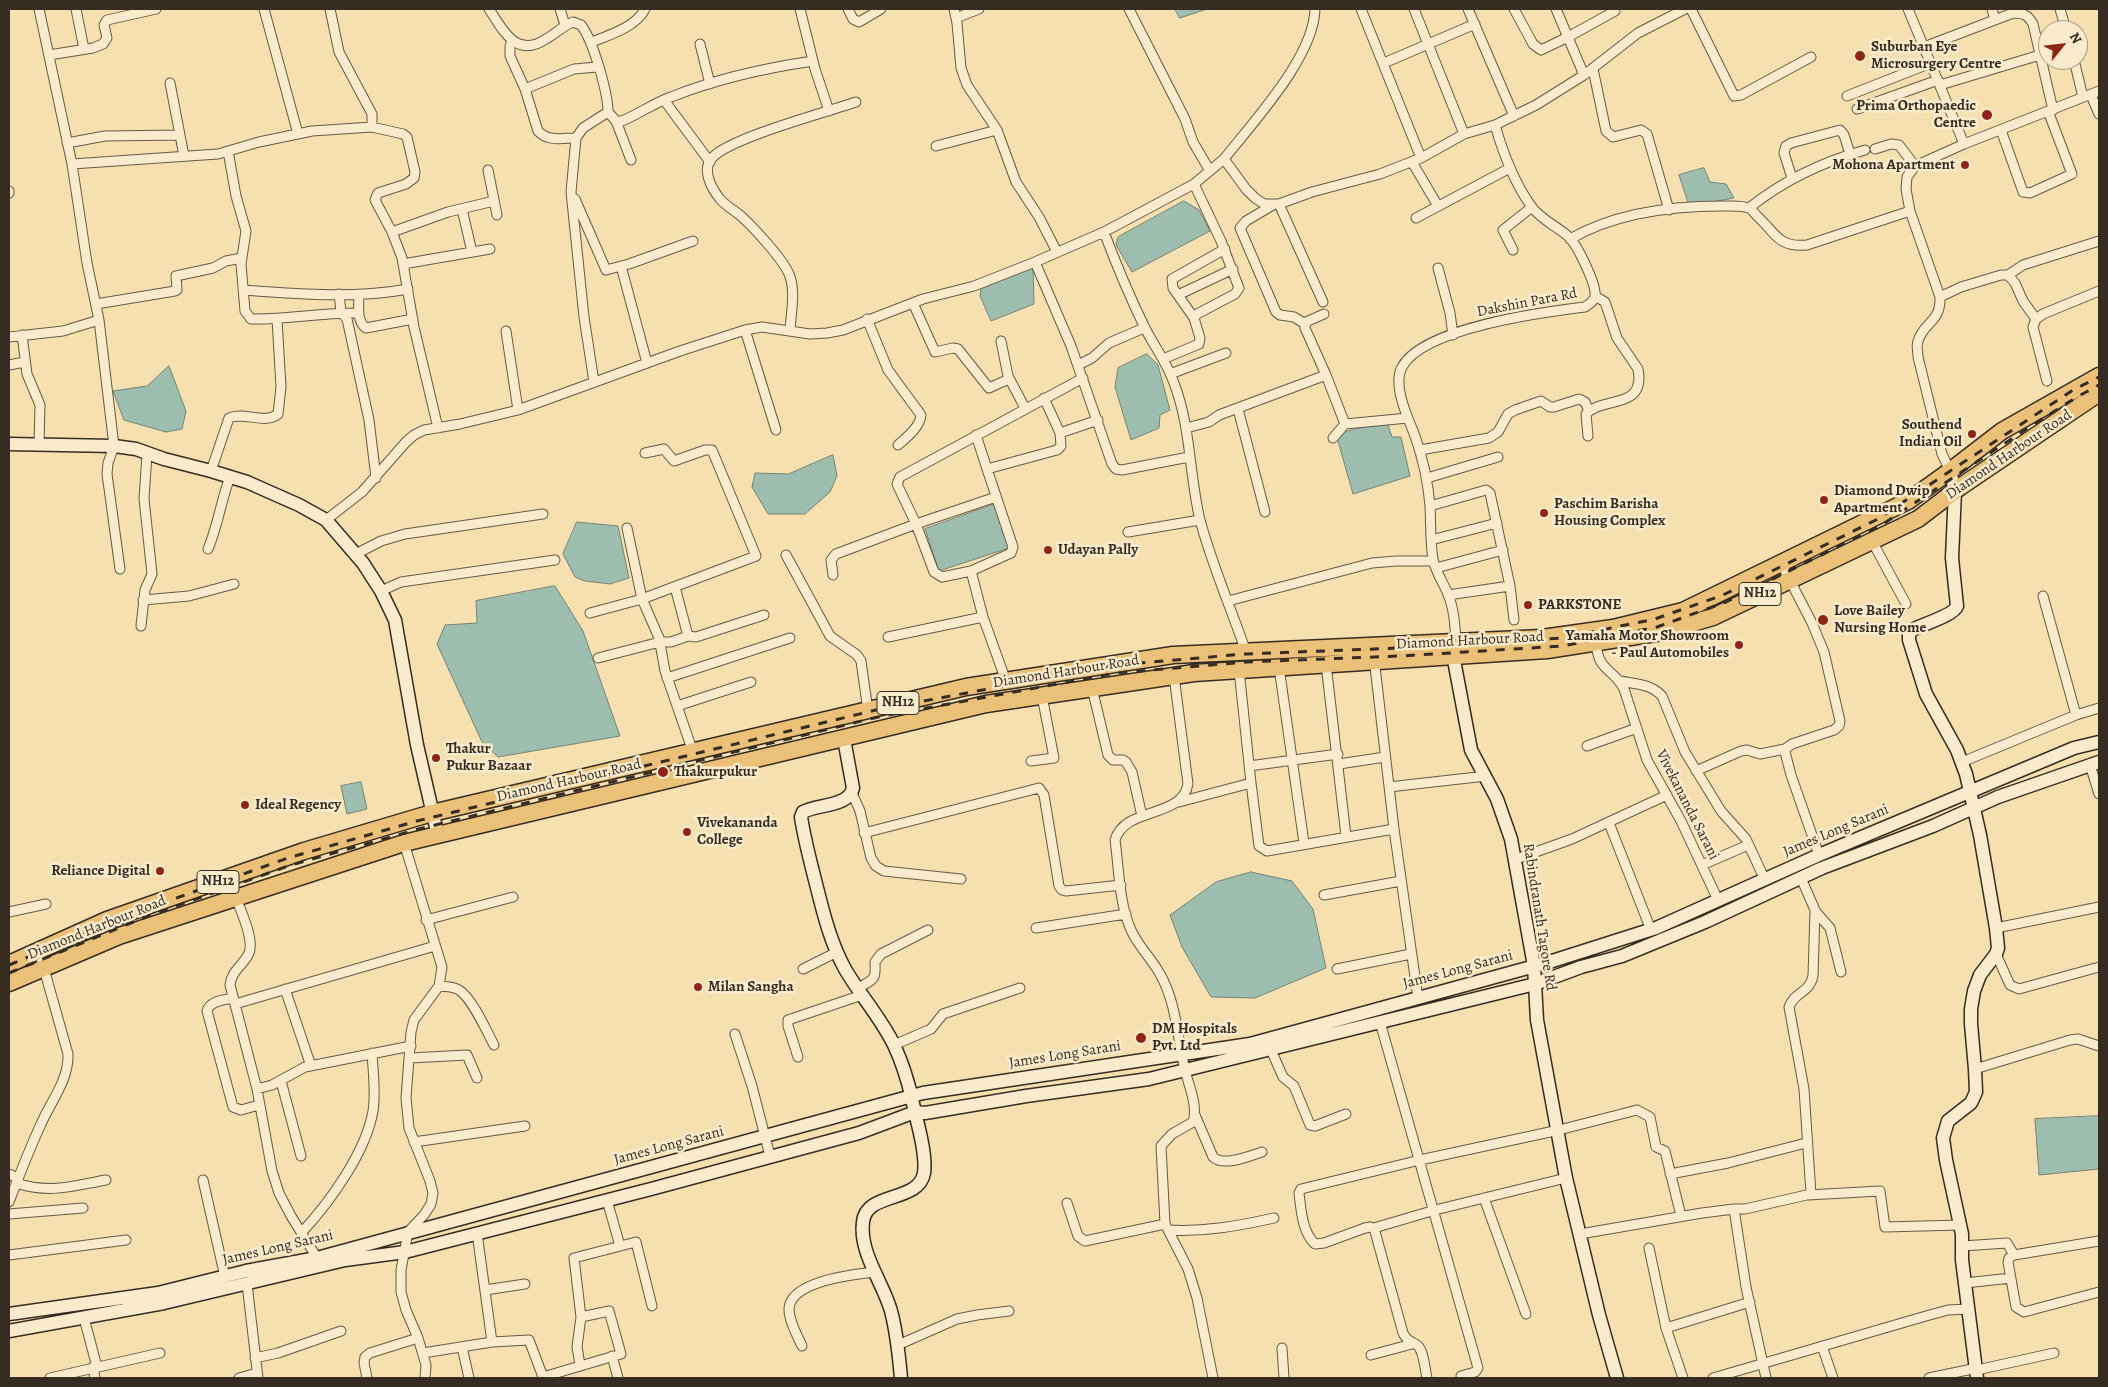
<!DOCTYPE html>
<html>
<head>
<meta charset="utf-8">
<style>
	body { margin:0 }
	#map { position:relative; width:2108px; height:1387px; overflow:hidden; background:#f6e0b0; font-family:Alegreya,serif }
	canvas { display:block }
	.frame { position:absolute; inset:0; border:10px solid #362c21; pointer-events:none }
	.north { position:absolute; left:2038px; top:20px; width:50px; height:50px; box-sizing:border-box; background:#f9ebcc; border:1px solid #ab9f88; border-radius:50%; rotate:61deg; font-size:14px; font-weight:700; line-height:20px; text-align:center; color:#362c21 }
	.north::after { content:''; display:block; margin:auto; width:18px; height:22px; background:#8f2418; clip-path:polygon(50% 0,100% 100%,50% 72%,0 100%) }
</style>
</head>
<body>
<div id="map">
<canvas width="2108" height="1387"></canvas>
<div class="frame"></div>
<div class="north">N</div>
</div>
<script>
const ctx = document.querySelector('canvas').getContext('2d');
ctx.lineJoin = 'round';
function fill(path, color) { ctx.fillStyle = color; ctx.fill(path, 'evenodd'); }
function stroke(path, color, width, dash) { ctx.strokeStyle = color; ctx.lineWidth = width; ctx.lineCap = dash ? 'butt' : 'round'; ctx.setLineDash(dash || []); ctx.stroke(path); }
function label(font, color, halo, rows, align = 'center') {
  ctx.font = font + ' Alegreya,serif'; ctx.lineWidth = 5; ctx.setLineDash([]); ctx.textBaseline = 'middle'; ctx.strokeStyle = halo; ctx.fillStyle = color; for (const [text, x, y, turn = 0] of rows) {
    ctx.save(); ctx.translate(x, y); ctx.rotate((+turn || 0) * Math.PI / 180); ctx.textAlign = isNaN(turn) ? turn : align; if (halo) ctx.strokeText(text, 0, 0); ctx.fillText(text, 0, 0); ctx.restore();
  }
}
const water = new Path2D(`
	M1175 9H1207L1180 18Z
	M1704 168 1710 182 1726 184 1734 198 1689 206 1679 175Z
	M1184 201 1199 210 1210 231 1132 272 1116 245 1118 237Z
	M1033 268 1034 304 991 321 980 296 981 289Z
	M1147 354 1158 365 1170 410 1160 415 1159 428 1131 440 1115 387 1118 368Z
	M169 366 186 411 182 429 166 432 124 420 113 391 147 386Z
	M1387 422 1392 437H1401L1410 476 1353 494 1336 434Z
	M833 455 837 476 830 492 805 514H768L752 487 755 473 788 474Z
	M995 504 1009 548 939 571 925 529Z
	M577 522 618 526 629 578 610 584 585 581 575 577 563 554Z
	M555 586 583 631 620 736 498 757 482 742 437 644 445 625 477 623 476 601Z
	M361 782 367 809 347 814 341 786Z
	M1251 872 1292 881 1313 909 1326 968 1255 998 1211 997 1182 947 1170 915 1216 882Z
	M2099 1116V1169L2039 1175 2035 1119Z`);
fill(water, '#9dbdaf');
stroke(water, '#748376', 1);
const street = new Path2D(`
	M39 9 72 164 87 263 99 320 114 446 108 463 107 474 120 569
	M76 9 84 49
	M264 9 298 134
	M330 9 339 52 372 114V127
	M489 9C503 30 516 59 546 39 555 34 563 26 573 22L581 25C593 40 608 93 608 112L583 128 576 138 571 192 584 317 594 382
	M560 9 565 25
	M800 9 815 69 829 111
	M848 9 853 19 859 22 881 9
	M954 9 957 23 961 68 967 85 997 130 1016 182 1039 217 1057 252
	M1129 9 1185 119 1193 142 1210 171
	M1315 9C1314 57 1253 122 1224 159L1246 189 1255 198 1264 204H1279L1312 192 1380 174 1421 158 1464 134 1495 125 1536 105 1584 75 1638 33 1685 9
	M1361 9 1421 158
	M1414 9 1464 134
	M1468 9 1514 116
	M1514 9 1533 44 1541 50 1568 37 1615 11
	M1556 9 1584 75
	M1691 9 1734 96 1741 95 1811 57
	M1908 9 1964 144 1915 166 1907 177 1906 189 1910 211 1940 297C1941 323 1924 321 1918 341 1916 346 1918 352 1918 357L1942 454 1950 471
	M1992 9 1995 20
	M2060 9 2066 30
	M956 18 979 9
	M512 41 510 46V56L525 89 538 131C548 142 563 138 576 138
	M592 42C609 35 636 27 645 9
	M700 44 710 84
	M1924 47 2013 13C2024 13 2028 15 2033 24L2053 110
	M49 55 93 48 103 44 107 38 104 25 107 20 156 9
	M2074 60 2083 97
	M1384 63 1475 24
	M1593 69 1606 131 1613 137 1641 130 1647 134 1669 210
	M170 83 184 156
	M1940 85 2040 55
	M525 89 574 69 597 67
	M2091 95 2099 114
	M1847 96 1931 63
	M664 100 710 162
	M1857 109 1938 80
	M608 112 616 121H622C639 114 654 103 671 97 716 79 765 68 813 61
	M616 121 631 160
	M2001 130 2023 192 2030 193 2072 174 2048 111
	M67 143 105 136 180 135
	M1964 144 2099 91
	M936 146 997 130
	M1875 149 1891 144 1899 145 1915 166
	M228 151 236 196 246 231 241 264 245 311 251 319C287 320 323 312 359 313
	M1224 159 1194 184 1104 232C1116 264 1129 295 1144 326 1153 345 1167 362 1174 383 1191 427 1189 474 1200 520 1212 565 1231 608 1246 652
	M1412 162 1438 206
	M72 164 218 154 259 142 312 131 372 127 403 134 407 137 415 172 414 178 406 184 378 193 375 200 392 232 402 258 414 327 438 428
	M488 170 497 215
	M1792 178 1784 153 1786 146 1791 143 1840 130 1844 135 1850 154
	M9 191V193
	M575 199 606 270 629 264 693 241
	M1279 204 1323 302
	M1273 205 1246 221 1240 228 1276 312 1280 315 1294 317 1305 324
	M1749 208C1784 180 1822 162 1865 150
	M462 209 472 252
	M1416 218 1510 168
	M392 232 448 212 494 201
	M1104 232 1035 262 1071 346 1112 464 1116 469 1122 470 1189 457
	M1570 239C1615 213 1671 206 1722 206 1730 206 1742 205 1749 208 1752 209 1755 214 1757 216 1776 233 1778 248 1807 245L1910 211
	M1513 250 1503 230 1532 207
	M403 264 490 249
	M621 266 647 363
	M1438 268 1450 313 1453 335
	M2008 275 2023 265 2099 241
	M243 290C297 294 355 299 408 289
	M339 294 341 312 347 319 369 420 376 478
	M359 294C359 305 356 321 366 328L413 319
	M1178 295 1233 269
	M1940 297 1961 287 2001 275H2008L2015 283 2023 301 2036 319
	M913 303 935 352 953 348 958 349 989 388 1009 379
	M96 304 175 291 177 290 176 276 213 268 226 261 242 258
	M1324 314 1308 321 1305 324V328L1326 375 1345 424
	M1194 318 1173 288 1172 279 1225 249
	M867 319 888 370 921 415C920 427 907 437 898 445
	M745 330 776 430
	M790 330C791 313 796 290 789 274 782 258 754 228 741 216 734 210 726 206 720 199 712 189 701 170 712 158 729 138 827 112 856 102
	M506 331 518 410
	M22 335 27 374 40 405 39 444
	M9 337 63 331 99 320
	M1001 341 1008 376 1025 408
	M1163 359 1199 344 1200 338 1194 318 1197 314 1235 294 1239 288 1221 241 1194 184
	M9 365 25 362
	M1078 365 1092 358 1109 343 1144 328
	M1170 374 1226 353
	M2047 381 2033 327 2036 319 2043 314 2099 291
	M1044 398 1060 433
	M1238 409 1265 512
	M1186 428 1209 422 1219 415 1326 375
	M976 435 987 469
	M1588 436 1586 414C1603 396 1646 410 1638 369L1617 338 1605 302 1595 296
	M1333 438 1345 424 1408 418
	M1420 450 1489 438 1498 432 1508 414 1515 410 1541 401 1550 407H1554L1579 399 1585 402 1589 411
	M211 471 229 418C244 411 265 425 278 414L281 387 277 319
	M1427 478 1498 457
	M1430 506 1486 490 1490 493 1510 586 1514 620
	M326 520 362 492 406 442 414 435 424 430 460 424 518 410 680 351 745 330 762 327 810 334 827 333 843 330 923 299 974 286 1035 262
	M627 528 642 599 659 638 665 671 693 752
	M1128 532 1200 520
	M1431 540 1497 523
	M1872 541 1906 604
	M208 549C218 526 221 500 230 477
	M354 555 381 541 405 534 543 514
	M786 555 830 636 857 655 861 661 868 711
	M1781 563 1812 623 1824 652 1840 721 1839 726 1834 730 1792 744 1785 749V752L1791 775 1819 855
	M1436 568 1503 550
	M971 571 942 577 934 572 916 524 996 497
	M833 575 831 560 836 554 916 524 897 484 900 477 1083 378
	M675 587 688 636
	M381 591 401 582 555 560
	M1448 595 1510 586
	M2043 596 2076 715
	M143 600 189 596 234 584
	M1228 601 1372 563 1396 561H1433
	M590 613 642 599 756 556 712 450H705L674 461 664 449 645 453
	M141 626 145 590 152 574 144 499 147 454
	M888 637 983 617
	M1456 642C1455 625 1454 609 1448 594 1443 582 1435 571 1433 559 1430 541 1431 524 1430 506 1428 481 1423 459 1415 436 1408 418 1392 385 1402 367 1423 328 1543 312 1585 307 1589 304 1594 302 1595 296 1597 285 1577 245 1569 237 1557 226 1541 220 1531 206 1514 182 1503 153 1495 125
	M1596 642C1598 673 1613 667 1624 689L1647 760 1681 821 1718 900
	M598 658 660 642H671L688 636 696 637 764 615
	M1374 658 1394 829 1418 998
	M1326 664 1346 836
	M1279 667 1304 843
	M1239 670 1251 783
	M1174 676 1188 784C1182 819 1125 806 1115 840 1119 869 1119 903 1131 930 1138 946 1152 959 1160 974 1177 1004 1177 1038 1185 1070 1189 1087 1198 1105 1193 1122L1172 1134 1161 1146 1165 1224 1188 1269 1197 1298 1213 1378
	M667 678 790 638
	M1006 681 983 617 971 571 1011 553 1013 547 987 469 1057 450 1061 446 1060 433 1098 420
	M1620 681C1636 684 1651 684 1662 696L1685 752 1721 811 1746 839 1765 880
	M1092 688 1108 755 1113 760H1123L1126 762 1132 772 1142 816
	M677 706 751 682
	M1587 746 1637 728
	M1031 761 1054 758 1042 696
	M1962 762 2076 715 2099 708
	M1339 764 1385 757
	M2090 765 2099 794
	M1249 766 1338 754
	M1696 771 1741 751 1747 750 1760 754 1785 749
	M1389 787 1486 776
	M852 793 860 811 871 858 876 866 884 871 961 879
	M1179 802 1251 783 1259 846 1267 851 1394 829
	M1609 823 1651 930
	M864 833 1039 788 1044 795 1059 886 1062 890 1066 891 1121 885
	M1516 859 1572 839 1667 795
	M1702 865 1748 845
	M1324 895 1401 881
	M236 898C241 911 256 943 248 955 242 966 231 972 230 985L257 1089 272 1171 279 1193 291 1216 317 1258
	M1815 911 1830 928 1841 972
	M9 912 46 904
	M426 920 513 897
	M1036 928 1126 914
	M1996 928 2099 907
	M1996 954 2010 985 2019 989 2099 967
	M803 969 837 952
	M1337 969 1411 954
	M439 986C446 987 453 986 459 990 472 998 486 1030 494 1045
	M858 988C874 979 876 981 875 962L881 954 928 930
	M285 989 311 1066
	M233 998C223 1000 210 1001 207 1011L233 1107 241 1110 259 1105
	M235 1004 435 946
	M1380 1022 1478 1368 1475 1372 1461 1376 1462 1378
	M735 1034 752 1086 770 1156
	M894 1045 931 1029 943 1014 1020 988
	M1271 1050 1283 1077 1294 1086 1310 1125 1315 1126 1346 1114
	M798 1057 788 1026V1020L862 995
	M410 1058 467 1055 477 1078
	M1975 1069 2070 1040 2078 1039 2099 1046
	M281 1081 301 1156
	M257 1089 272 1085 305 1067 411 1046
	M1195 1115 1213 1157C1224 1167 1249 1156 1262 1152
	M414 1142 525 1126
	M9 1174 18 1178
	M1670 1174 1728 1163 1806 1143
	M203 1180 225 1277
	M16 1183C50 1194 72 1186 106 1180
	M1808 1195 1880 1191 1885 1227 1960 1225
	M1484 1198 1526 1314
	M607 1200 620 1246
	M9 1202C19 1176 29 1150 41 1124 51 1101 69 1080 68 1054L39 951
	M1067 1203 1078 1236 1085 1241 1165 1224
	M9 1214 83 1208
	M1374 1228 1435 1210 1566 1178
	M1168 1230C1205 1232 1238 1226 1274 1218
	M302 1232C330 1202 366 1152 373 1111 376 1092 373 1072 372 1053
	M1580 1234 1702 1213 1734 1209
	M2099 1241 2014 1255 2009 1258 2008 1262 2016 1307 2024 1312 2099 1292
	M1962 1246 2007 1243 2014 1255
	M1649 1248 1666 1328 1683 1378
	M9 1255 126 1240
	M1965 1283 2011 1278
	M247 1284 258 1378
	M485 1290 525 1284
	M84 1318 97 1367
	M1666 1328 1750 1302
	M418 1338 426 1365 425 1378
	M492 1342 529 1340 543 1377 621 1354 609 1311 581 1317 574 1258 636 1242 652 1306
	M898 1345 957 1319 977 1315 1009 1311
	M802 1346C797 1335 789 1321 789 1309 790 1281 855 1274 875 1272
	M1822 1346 1833 1378
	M462 1347 469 1378
	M1282 1348 1284 1378
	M423 1353 492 1342 477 1233
	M1371 1355 1412 1344
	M612 1356 618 1378
	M255 1358 278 1353 341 1331
	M580 1365 577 1347 581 1317
	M93 1367 95 1378
	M1977 1370 2054 1353
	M50 1378 160 1353
	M239 1378 257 1373
	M367 1378 364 1363 365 1357 370 1353 418 1338 406 1310 401 1292V1270L408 1232 424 1215 431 1204 433 1193 430 1181 409 1128 406 1098 411 1032 414 1020 439 986 442 967 404 843
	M1427 1378C1425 1370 1424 1352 1418 1346 1412 1341 1407 1342 1403 1333L1374 1228 1370 1227 1365 1228 1324 1243 1315 1244C1302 1232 1301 1209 1299 1193L1301 1189 1420 1160 1559 1130 1637 1110 1650 1117 1656 1147 1665 1151 1681 1216
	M1713 1378 1926 1316 1948 1310 1969 1309
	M1766 1378 1746 1287 1734 1209H1745L1811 1194 1804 1089 1789 1007C1795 991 1809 994 1813 976L1815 910 1801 878
	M1929 1378 1977 1368`);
const secondary = new Path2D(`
	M9 444 114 446 136 449 164 459 211 471 247 482 299 505 326 520 363 563 381 591 395 620 417 745 438 836
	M1950 471 1955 491 1952 558 1957 606C1954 615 1924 624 1914 629L1909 633V640L1926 694 1957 750 1966 774 1980 835 1996 928 1998 948 1996 954 1980 975 1974 991 1971 1009V1024L1975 1069 1976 1092 1971 1103 1948 1121 1943 1138 1946 1160 1962 1234V1260L1977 1378
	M1453 655 1471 750 1497 799 1511 839 1534 966 1537 1020 1566 1178 1599 1315 1617 1378
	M844 739 853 788C849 807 817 804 803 812L801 817C804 837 809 856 814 876 822 907 829 940 845 969 860 995 881 1018 894 1045 902 1062 908 1081 912 1099 916 1119 927 1153 924 1173 919 1203 866 1191 863 1222 859 1253 883 1282 891 1311 897 1333 899 1356 901 1378
	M9 1314 158 1293 246 1271 317 1258 923 1093 1250 1044 1546 963 1656 928 1819 855 2074 748 2099 742
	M9 1331 164 1303 345 1260 405 1252 651 1189 859 1133 915 1112 925 1113 1026 1096 1149 1079 1535 984 1581 967 1622 956 1705 922 1822 868 1933 826 1998 797 2099 762`);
const highway = new Path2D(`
	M9 964 107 920 304 851 432 813 966 687 1173 655 1542 638 1613 628 1683 611 1908 501 1950 471 2002 431 2099 376
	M9 983 119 936 404 843 986 704 1194 673 1547 650 1662 632 1713 617 1918 519 1960 487 2099 393`);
stroke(street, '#665945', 11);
stroke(secondary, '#362c21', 15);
stroke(highway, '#362c21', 19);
stroke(street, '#f9ebcc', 9);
stroke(secondary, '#f9ebcc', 12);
stroke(highway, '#ebc078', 16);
stroke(new Path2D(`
	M9 965 140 911 288 858 417 821 876 710 1116 665 1245 654 1400 648 1562 638 1655 619 1723 595 1876 520 2073 390 2099 377
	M9 973 143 918 291 865 419 829 878 717 1117 673 1246 662 1400 656 1563 646 1657 627 1726 602 1880 526 2034 424 2077 397 2099 385`), '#362c21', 3, [9, 9]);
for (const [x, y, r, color] of [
	[1860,56,6,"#8f2418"],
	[1987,115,6,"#8f2418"],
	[1965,165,5,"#8f2418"],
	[1972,434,5,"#8f2418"],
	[1824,500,5,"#8f2418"],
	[1544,513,5,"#8f2418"],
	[1048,550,5,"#8f2418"],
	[1528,605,5,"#8f2418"],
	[1823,620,6,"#8f2418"],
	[1739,645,5,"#8f2418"],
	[436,758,5,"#8f2418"],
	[663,772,6,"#8f2418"],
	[245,805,5,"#8f2418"],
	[687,832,5,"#8f2418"],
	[160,871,5,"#8f2418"],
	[698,987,5,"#8f2418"],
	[1141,1038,6,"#8f2418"]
]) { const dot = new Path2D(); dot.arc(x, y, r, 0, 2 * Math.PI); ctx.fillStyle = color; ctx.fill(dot); stroke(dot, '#f9ebcc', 2); }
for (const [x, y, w] of [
	[1760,594,42],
	[898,703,42],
	[218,882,42]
]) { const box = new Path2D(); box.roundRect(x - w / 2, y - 11.5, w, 23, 4); ctx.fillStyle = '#f9ebcc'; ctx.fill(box); stroke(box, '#362c21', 1); }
label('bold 14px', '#362c21', null, [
	["NH12",1760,594],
	["NH12",898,703],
	["NH12",218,882]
]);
label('bold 15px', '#362c21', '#f9ebcc', [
	["Suburban Eye",1871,47],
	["Microsurgery Centre",1871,64],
	["Prima Orthopaedic",1976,106,"right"],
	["Centre",1976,123,"right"],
	["Mohona Apartment",1955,165,"right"],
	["Southend",1962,425,"right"],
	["Indian Oil",1962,442,"right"],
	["Diamond Dwip",1834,491],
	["Apartment",1834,508],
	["Paschim Barisha",1554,504],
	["Housing Complex",1554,521],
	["Udayan Pally",1058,550],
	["PARKSTONE",1538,605],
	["Love Bailey",1834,611],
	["Nursing Home",1834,628],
	["Yamaha Motor Showroom",1729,636,"right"],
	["- Paul Automobiles",1729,653,"right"],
	["Thakur",446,749],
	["Pukur Bazaar",446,766],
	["Thakurpukur",674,772],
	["Ideal Regency",255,805],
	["Vivekananda",697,823],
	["College",697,840],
	["Reliance Digital",150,871,"right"],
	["Milan Sangha",708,987],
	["DM Hospitals",1152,1029],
	["Pvt. Ltd",1152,1046]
], 'left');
label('15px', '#362c21', '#f9ebcc', [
	["Dakshin Para Rd",1527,303,-11],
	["Diamond Harbour Road",2009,455,-34],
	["Diamond Harbour Road",1470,641,-3],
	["Diamond Harbour Road",1066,672,-9],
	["Diamond Harbour Road",569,781,-13],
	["Vivekananda Sarani",1687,805,63],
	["James Long Sarani",1836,831,-23],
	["Rabindranath Tagore Rd",1539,917,81],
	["Diamond Harbour Road",97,928,-22],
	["James Long Sarani",1458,970,-15],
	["James Long Sarani",1065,1055,-9],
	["James Long Sarani",669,1146,-15],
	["James Long Sarani",278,1248,-13]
]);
</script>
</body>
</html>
